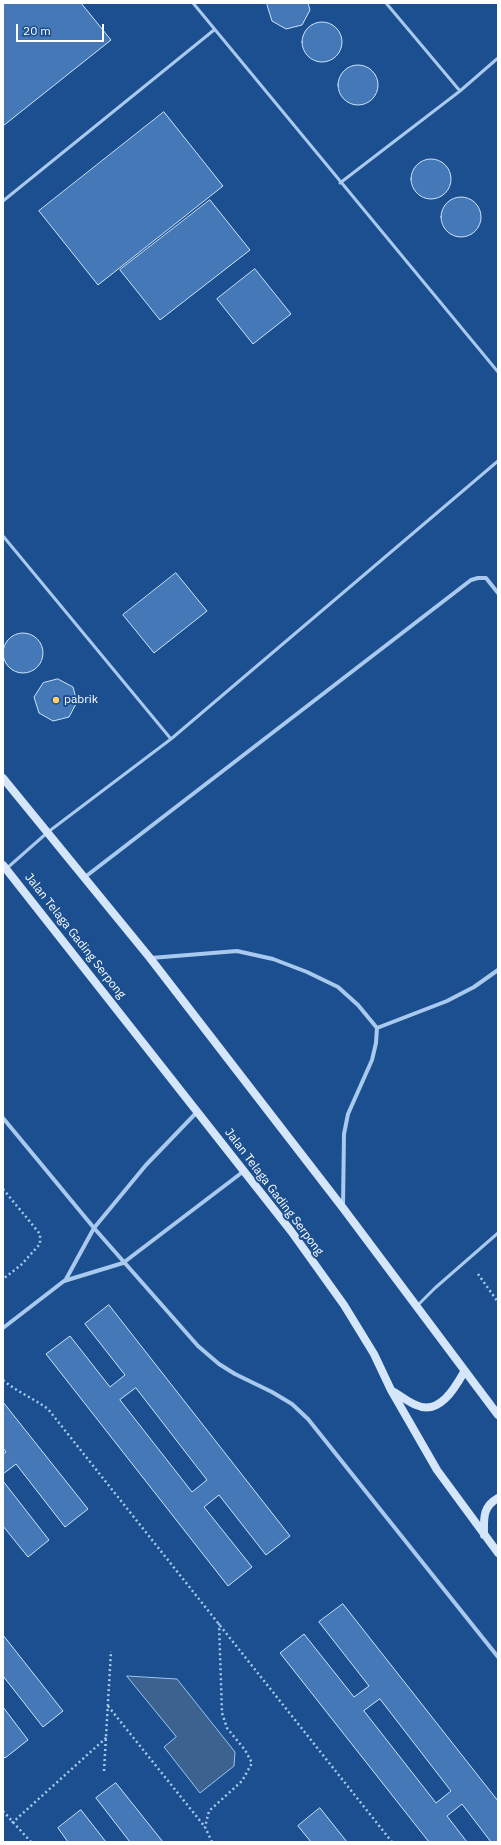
<!DOCTYPE html>
<html>
<head>
<meta charset="utf-8">
<style>
	body { margin:0 }
	#map { position:relative; width:501px; height:1845px; overflow:hidden; background:#1b4f8f; font-family:"IBM Plex Sans",sans-serif }
	canvas { display:block }
	.frame { position:absolute; inset:0; border:4px solid #fff; pointer-events:none }
	.scale { position:absolute; left:16px; top:24px; width:88px; height:18px; box-sizing:border-box; border:2px solid #fff; border-top:0; padding-left:5px; font-size:12px; line-height:14px; white-space:nowrap; color:#fff; -webkit-text-stroke:3px #1b4f8f; paint-order:stroke }
</style>
</head>
<body>
<div id="map">
<canvas width="501" height="1845"></canvas>
<div class="frame"></div>
<div class="scale">20 m</div>
</div>
<script>
const ctx = document.querySelector('canvas').getContext('2d');
ctx.lineJoin = 'round';
function fill(path, color) { ctx.fillStyle = color; ctx.fill(path, 'evenodd'); }
function stroke(path, color, width, dash) { ctx.strokeStyle = color; ctx.lineWidth = width; ctx.lineCap = dash ? 'butt' : 'round'; ctx.setLineDash(dash || []); ctx.stroke(path); }
function label(font, color, halo, rows, align = 'center') {
  ctx.font = font + ' "IBM Plex Sans",sans-serif'; ctx.lineWidth = 4; ctx.setLineDash([]); ctx.textBaseline = 'middle'; ctx.strokeStyle = halo; ctx.fillStyle = color; for (const [text, x, y, turn = 0] of rows) {
    ctx.save(); ctx.translate(x, y); ctx.rotate((+turn || 0) * Math.PI / 180); ctx.textAlign = isNaN(turn) ? turn : align; if (halo) ctx.strokeText(text, 0, 0); ctx.fillText(text, 0, 0); ctx.restore();
  }
}
const water = new Path2D(`
	M127 1676 177 1679 235 1752 234 1766 200 1793 164 1747 176 1737Z`);
fill(water, '#3c6290');
stroke(water, '#9cc4f0', 1);
const building = new Path2D(`
	M3 3H81L111 40 3 126Z
	M268 3H308L310 10 302 25 286 29 272 21 267 5Z
	M302 42a20 20 0 1 1 40 0a20 20 0 1 1-40 0Z
	M338 85a20 20 0 1 1 40 0a20 20 0 1 1-40 0Z
	M164 112 223 186 98 285 39 211Z
	M411 179a20 20 0 1 1 40 0a20 20 0 1 1-40 0Z
	M441 217a20 20 0 1 1 40 0a20 20 0 1 1-40 0Z
	M210 200 250 250 160 320 120 270Z
	M255 269 291 314 253 344 217 299Z
	M176 573 207 611 154 653 123 615Z
	M3 653a20 20 0 1 1 40 0a20 20 0 1 1-40 0Z
	M58 679 73 687 77 702 69 717 53 721 39 713 34 697 43 683Z
	M109 1305 290 1536 266 1555 219 1495 204 1507 252 1567 228 1586 46 1354 70 1336 110 1387 125 1375 85 1324ZM136 1388 207 1480 192 1492 120 1400Z
	M3 1402 88 1509 65 1527 16 1464 3 1474V1454L6 1452 3 1448Z
	M3 1481 49 1540 28 1557 3 1526Z
	M343 1604 498 1801V1842H491L462 1804 447 1816 467 1842H429L280 1653 304 1634 354 1697 369 1686 319 1622ZM380 1699 451 1791 436 1803 364 1711Z
	M3 1635 63 1711 43 1727 3 1676Z
	M3 1707 28 1740 5 1758 3 1756Z
	M116 1783 163 1842H130L96 1798Z
	M320 1808 347 1842H311L298 1826Z
	M81 1810 106 1842H68L58 1828Z`);
fill(building, '#4478b7');
stroke(building, '#cfe3fa', 1);
stroke(new Path2D(`
	M3 1189 40 1234V1244L21 1265 3 1279
	M478 1274 498 1302
	M3 1380C17 1392 33 1398 48 1409L392 1842
	M108 1706 205 1827
	M104 1771 111 1651
	M3 1811 31 1842
	M12 1823 107 1737
	M212 1842 205 1827 209 1811 242 1781 252 1763 245 1750 227 1728 222 1713 219 1623`), '#a9c9ee', 2.5, [2, 3]);
stroke(new Path2D(`
	M193 3 498 372
	M386 3 460 91
	M340 183 460 91 498 58
	M3 201 214 30
	M3 536 171 739
	M6 869 48 832 171 739 498 461
	M418 1305 435 1288 498 1233`), '#a9c9ee', 3);
stroke(new Path2D(`
	M85 877 471 580 478 578H486L498 593
	M151 958 237 951 273 959 307 972 338 987 358 1005 377 1028 376 1043 372 1060 348 1114 344 1134 343 1206
	M377 1028 447 1001 474 987 498 970
	M3 1118 94 1228 198 1346 219 1364 235 1374 272 1392 292 1404 308 1419 498 1657
	M65 1281 94 1228 146 1165 197 1112
	M3 1328 64 1281 123 1263 244 1171`), '#a9c9ee', 4);
stroke(new Path2D(`
	M3 778 150 958 343 1208 498 1415
	M3 865 291 1231 344 1305 374 1354 391 1390 437 1470 498 1553
	M392 1391C400 1395 408 1402 416 1405 439 1416 455 1388 464 1372
	M484 1535C484 1519 482 1507 498 1498`), '#d6e6fa', 8);
for (const [x, y, r, color] of [
	[56,700,4,"#ffd166"]
]) { const dot = new Path2D(); dot.arc(x, y, r, 0, 2 * Math.PI); ctx.fillStyle = color; ctx.fill(dot); stroke(dot, '#1b4f8f', 1.5); }
label('12px', '#fff', '#1b4f8f', [
	["pabrik",64,700]
], 'left');
label('12px', '#fff', '#1b4f8f', [
	["Jalan Telaga Gading Serpong",75,936,52],
	["Jalan Telaga Gading Serpong",274,1192,53]
]);
</script>
</body>
</html>
